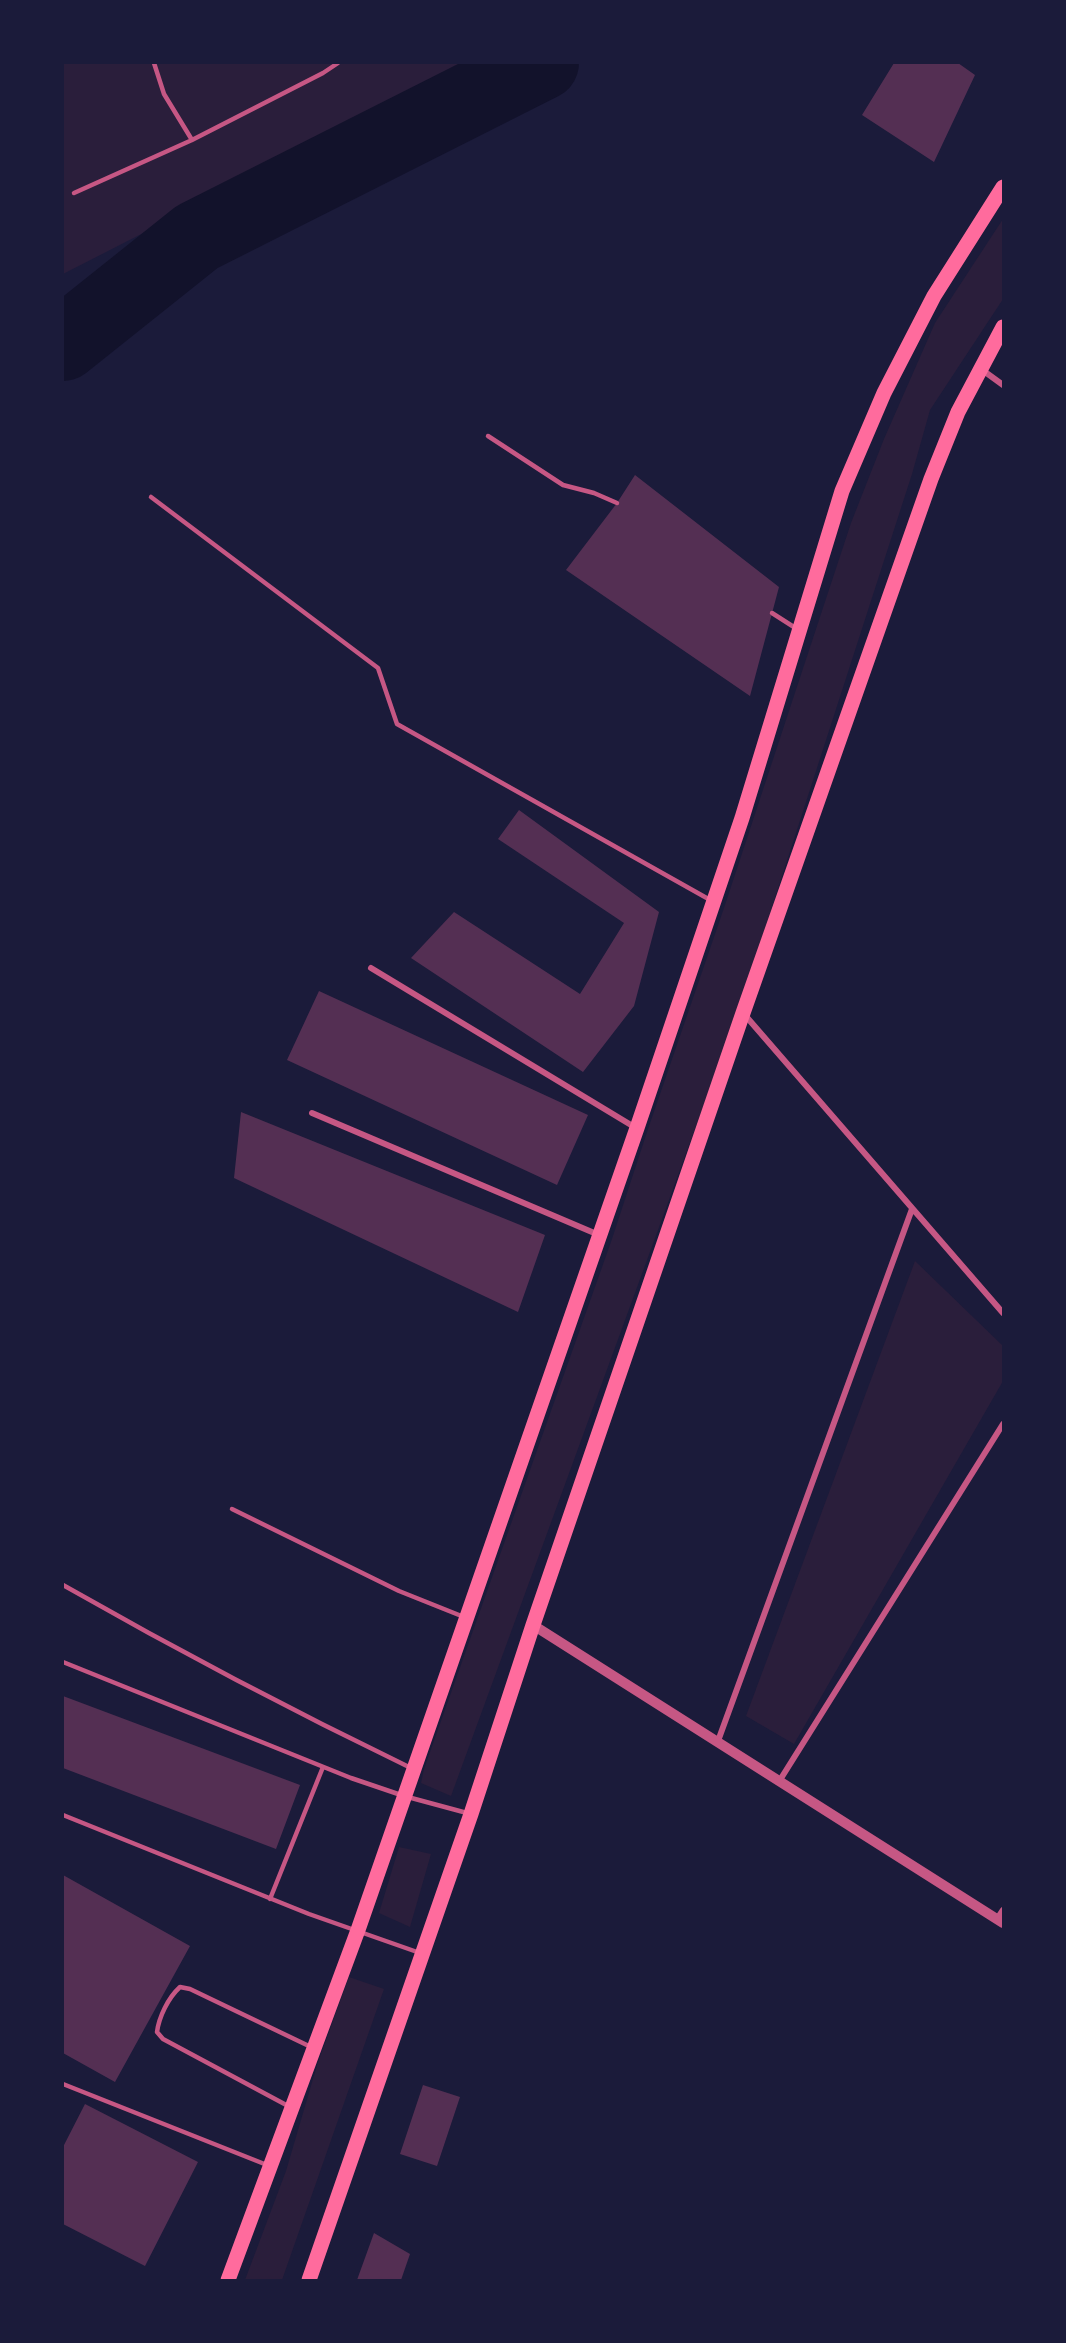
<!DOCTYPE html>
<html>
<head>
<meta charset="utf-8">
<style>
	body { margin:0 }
	#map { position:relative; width:1066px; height:2343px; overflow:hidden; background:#1b1b3a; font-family:"Titillium Web",sans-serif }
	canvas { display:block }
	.frame { position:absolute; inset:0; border:64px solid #1b1b3a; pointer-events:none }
</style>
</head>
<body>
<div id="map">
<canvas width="1066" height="2343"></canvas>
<div class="frame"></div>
</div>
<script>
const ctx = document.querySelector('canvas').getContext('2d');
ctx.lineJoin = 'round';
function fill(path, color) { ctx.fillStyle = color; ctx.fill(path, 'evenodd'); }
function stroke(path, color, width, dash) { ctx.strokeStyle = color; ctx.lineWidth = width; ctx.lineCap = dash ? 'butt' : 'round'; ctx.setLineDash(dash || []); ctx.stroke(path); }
fill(new Path2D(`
	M63 63H476L63 274Z
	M1003 219V299L930 410 912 474 741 1003 451 1796 421 1783 424 1769 612 1239 647 1132 724 908 851 523 884 439 935 323Z
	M915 1261 1003 1346V1381L794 1744 746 1716Z
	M399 1847 431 1854 410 1927 379 1913Z
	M349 1977 384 1989 282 2280H245L286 2171 318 2062Z`), '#2a1e3b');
stroke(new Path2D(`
	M63 344 197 237 542 63`), '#12122b', 74);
fill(new Path2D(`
	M894 63H958L975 75 934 162 862 115Z
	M635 475 779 587 750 696 566 570 617 503Z
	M519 810 659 912 634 1006 583 1072 411 958 454 912 580 994 624 923 498 839Z
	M319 991 588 1115 557 1185 287 1060Z
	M241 1112 545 1235 518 1312 234 1178Z
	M63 1696 300 1785 276 1849 63 1768Z
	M63 1875 190 1946 115 2082 63 2053Z
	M423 2085 460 2097 437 2166 400 2154Z
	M85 2104 198 2162 145 2266 63 2224V2147Z
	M374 2233 410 2254 401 2280H357Z`), '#542f53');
stroke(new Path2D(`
	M154 63 164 94 192 140
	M74 193 192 140 323 73 338 63
	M488 436 563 485 594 493 617 503
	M151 497 378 668 397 724 712 901
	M772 613 797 629
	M232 1509 399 1591 464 1617
	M63 1585C177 1650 293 1711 411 1768
	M63 1662 351 1778 404 1796 467 1813
	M63 1815 309 1914 420 1953
	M270 1899 323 1767
	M63 2084 267 2165
	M290 2107 163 2039 157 2032C159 2017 168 1998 180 1987L190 1989 311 2047`), '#c65784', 4.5);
stroke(new Path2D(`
	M981 369 1003 385
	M371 968 636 1128
	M744 1014 1003 1313
	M312 1113 599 1235
	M718 1741 912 1209
	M780 1780 1003 1424
	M997 1919 1003 1910`), '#c65784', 6);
stroke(new Path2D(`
	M533 1625 1003 1923`), '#c65784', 10);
stroke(new Path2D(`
	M228 2280 358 1930 637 1128 742 818 842 491 884 393 934 296 1003 187
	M309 2280 471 1814 533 1625 743 1013 931 479 958 412 1003 327`), '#ff6b9d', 15);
</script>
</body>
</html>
